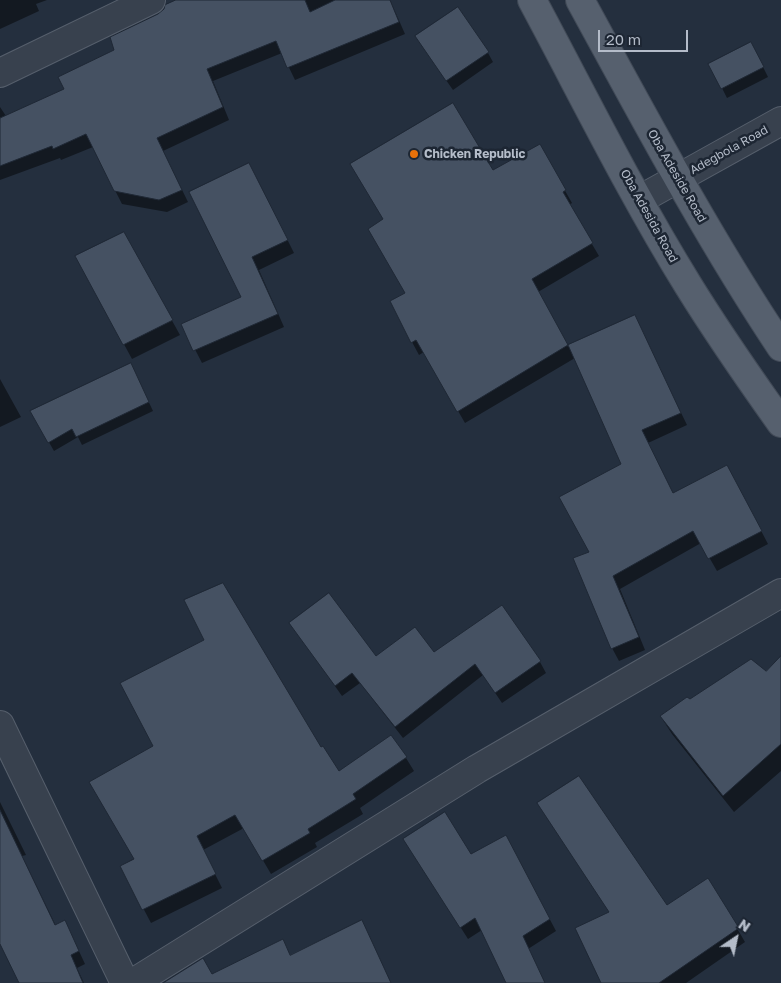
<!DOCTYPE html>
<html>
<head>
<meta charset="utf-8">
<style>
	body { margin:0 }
	#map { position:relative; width:781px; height:983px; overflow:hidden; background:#242f3e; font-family:"Golos Text",sans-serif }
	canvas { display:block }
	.north { position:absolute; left:711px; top:913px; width:50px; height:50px; -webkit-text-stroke:4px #1d2633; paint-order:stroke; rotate:34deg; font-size:14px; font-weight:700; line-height:20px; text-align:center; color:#b4bcc9 }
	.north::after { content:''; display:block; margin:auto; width:18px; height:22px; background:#b4bcc9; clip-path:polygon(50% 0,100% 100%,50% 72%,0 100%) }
	.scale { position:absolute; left:598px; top:30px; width:90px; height:22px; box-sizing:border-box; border:2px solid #b4bcc9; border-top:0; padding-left:6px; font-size:15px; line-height:18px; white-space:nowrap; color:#b4bcc9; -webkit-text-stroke:4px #1d2633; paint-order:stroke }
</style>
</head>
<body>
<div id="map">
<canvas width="781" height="983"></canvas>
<div class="north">N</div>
<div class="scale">20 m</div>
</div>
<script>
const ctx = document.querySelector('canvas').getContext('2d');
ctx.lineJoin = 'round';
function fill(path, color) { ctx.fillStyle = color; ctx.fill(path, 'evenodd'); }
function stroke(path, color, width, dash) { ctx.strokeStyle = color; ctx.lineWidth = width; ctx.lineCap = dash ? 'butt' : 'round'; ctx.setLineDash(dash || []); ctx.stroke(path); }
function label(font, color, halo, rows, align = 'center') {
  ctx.font = font + ' "Golos Text",sans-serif'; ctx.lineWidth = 5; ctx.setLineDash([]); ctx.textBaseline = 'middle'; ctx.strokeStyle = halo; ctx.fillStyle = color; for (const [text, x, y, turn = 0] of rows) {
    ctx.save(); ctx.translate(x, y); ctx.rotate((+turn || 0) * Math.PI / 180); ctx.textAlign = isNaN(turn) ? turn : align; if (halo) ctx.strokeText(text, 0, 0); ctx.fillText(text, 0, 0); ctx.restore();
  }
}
fill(new Path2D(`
	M0 0H47L36 4 39 11 0 29Z
	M180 0H390L405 34 295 80 282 53 213 81 229 120 163 151 188 202 167 212 122 204 93 147 61 160 60 158 0 180V107L6 116 66 90Z
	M422 46 488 53 493 62 453 90Z
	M756 53 768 77 727 98 722 88Z
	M539 145 572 203 569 205 599 256 538 292 568 347 634 316 687 425 648 443 674 495 734 479 768 544 717 571 701 543 620 589 645 650 619 661 612 648 591 552 623 465 575 358 465 423 424 352 419 355 412 342 407 294 493 172Z
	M256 177 294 253 259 270 284 327 202 363 182 324 243 298Z
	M124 234 180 335 132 359 76 256Z
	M135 373 153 411 82 445 78 437 54 451 31 411Z
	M0 379 21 417 0 427Z
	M290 623 375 657 434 653 540 662 546 673 502 703 483 675 403 738 360 683 342 696Z
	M781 658V771L734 812 672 734 661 717 689 701 766 673Z
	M321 749 338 773 406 758 414 771 360 808 363 814 315 843 317 847 271 874 244 828 203 850 222 888 151 923 121 866Z
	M0 802 26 855 22 856 56 926 71 934 85 964 77 968 84 983H20L0 941Z
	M547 816 666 907 708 879 745 942 686 983H603L610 913Z
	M512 848 556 931 528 949 545 983H508L482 930 468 939 412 851 471 855Z
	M362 921 391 983H178L291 956Z`), '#0007');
const building = new Path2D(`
	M176 0H305L310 12 335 0H390L399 22 287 68 276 41 207 69 223 107 157 138 182 190 159 200 114 191 86 134 53 149 52 146 0 166V118L64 89 58 77 114 50 110 37 158 14 164 9 165 5Z
	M458 7 489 52 446 81 415 36Z
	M751 42 764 67 721 89 708 64Z
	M453 103 493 170 540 144 566 190 563 192 593 243 532 279 568 345 457 412 416 340 411 343 390 301 405 293 368 229 383 219 350 164Z
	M249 163 288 240 252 257 278 314 193 351 181 324 241 297 189 192Z
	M124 232 173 320 123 345 75 256Z
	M635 315 681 413 642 430 673 493 727 465 762 531 708 559 693 531 613 576 639 637 611 649 573 558 589 552 559 497 621 464 568 345Z
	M131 363 149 402 76 437 72 429 48 443 30 411Z
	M223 583 321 747 323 746 339 771 391 735 407 757 353 794 356 799 308 829 310 833 262 861 235 815 197 836 216 874 142 910 120 866 134 859 89 782 153 746 120 683 204 640 184 600Z
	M329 593 376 656 415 627 434 652 502 605 541 661 495 693 475 664 395 727 352 673 335 686 289 623Z
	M781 656V744L723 796 660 716 687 697 690 699 751 659 766 671Z
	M579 776 667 905 708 878 739 928 659 983H601L575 928 609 912 537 803Z
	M0 810 55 925 65 920 79 951 71 955 83 983H19L0 944Z
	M445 812 471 854 506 835 550 919 523 936 545 983H506L475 918 460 928 403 839Z
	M362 920 391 983H163L203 958 212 974 283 939 290 955Z`);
fill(building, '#455162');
stroke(building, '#1f2835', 1);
const minor = new Path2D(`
	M0 73 151 0
	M0 725 125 983
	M133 983 477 769 781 593`);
const tertiary = new Path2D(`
	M639 200 781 121`);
const primary = new Path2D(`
	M532 0C583 95 631 193 688 285 717 332 749 378 781 423
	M580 0C644 117 707 236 781 347`);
stroke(minor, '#565f6c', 30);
stroke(tertiary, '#565f6c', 30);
stroke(primary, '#414a57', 30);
stroke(minor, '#38414e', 28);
stroke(tertiary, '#38414e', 28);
stroke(primary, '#56606e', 28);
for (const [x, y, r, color] of [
	[414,154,5,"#e8710a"]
]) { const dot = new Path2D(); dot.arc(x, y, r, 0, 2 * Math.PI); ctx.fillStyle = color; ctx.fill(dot); stroke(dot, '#1d2633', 2); }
label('12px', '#b4bcc9', '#1d2633', [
	["Adegbola Road",729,150,-29],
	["Oba Adeside Road",677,176,60],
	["Oba Adesida Road",649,216,61]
]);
label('bold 12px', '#b4bcc9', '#1d2633', [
	["Chicken Republic",424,154]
], 'left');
</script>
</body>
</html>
